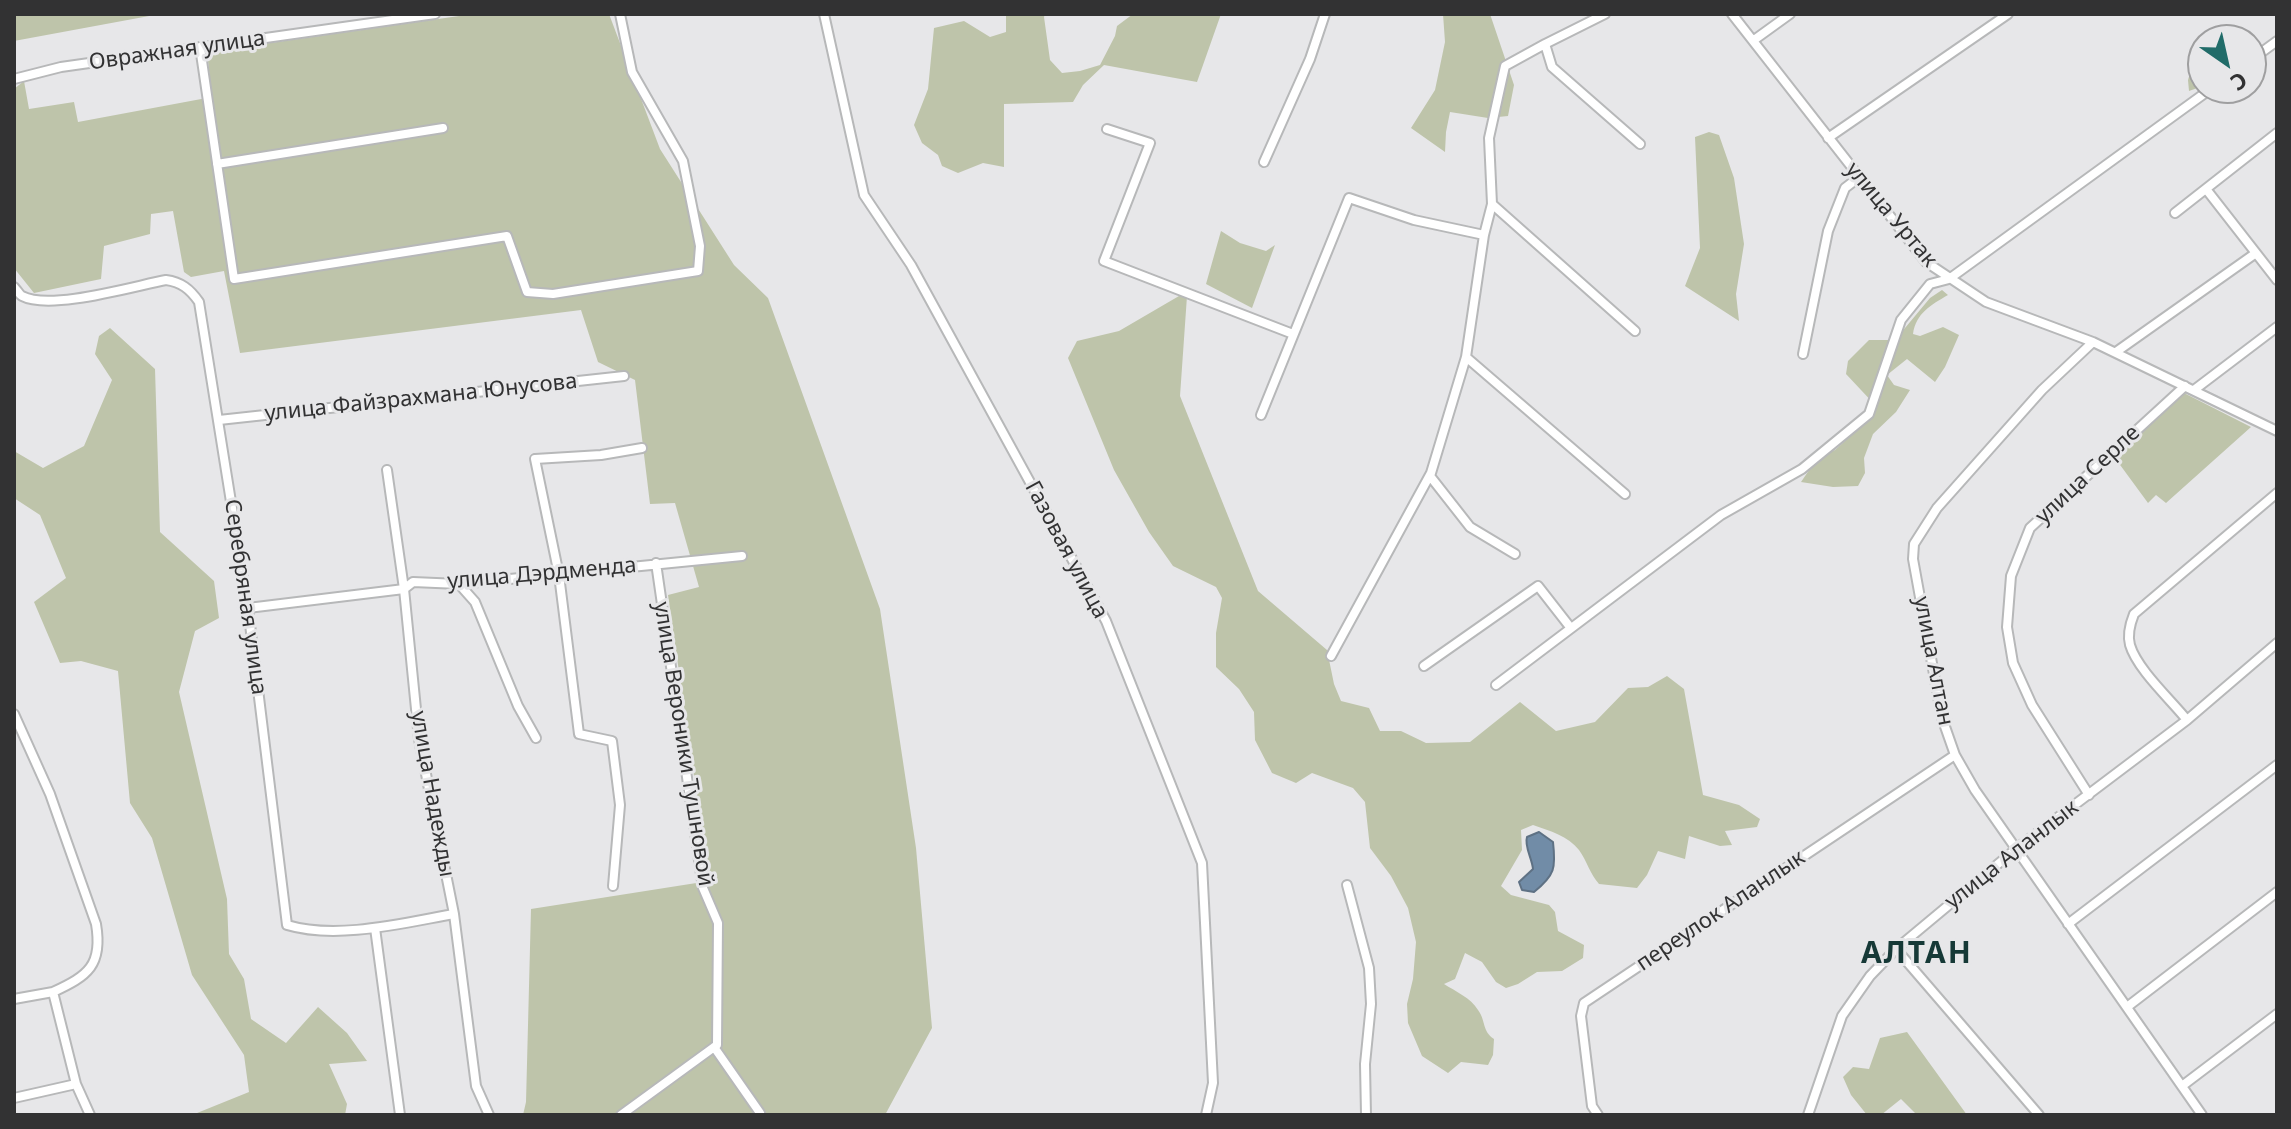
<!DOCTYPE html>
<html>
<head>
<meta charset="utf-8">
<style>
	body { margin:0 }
	#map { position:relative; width:2291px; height:1129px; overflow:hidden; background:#e7e7e9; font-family:"Noto Sans",sans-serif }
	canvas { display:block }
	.frame { position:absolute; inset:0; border:16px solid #323233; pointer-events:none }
	.north { position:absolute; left:2187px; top:24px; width:80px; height:80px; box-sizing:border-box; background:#e7e7e9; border:2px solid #9f9fa0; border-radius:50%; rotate:146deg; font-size:22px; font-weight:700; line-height:32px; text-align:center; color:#323233 }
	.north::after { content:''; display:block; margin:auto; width:28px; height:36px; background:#216c69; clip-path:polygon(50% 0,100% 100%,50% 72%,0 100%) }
</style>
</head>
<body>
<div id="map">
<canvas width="2291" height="1129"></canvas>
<div class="frame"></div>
<div class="north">С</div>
</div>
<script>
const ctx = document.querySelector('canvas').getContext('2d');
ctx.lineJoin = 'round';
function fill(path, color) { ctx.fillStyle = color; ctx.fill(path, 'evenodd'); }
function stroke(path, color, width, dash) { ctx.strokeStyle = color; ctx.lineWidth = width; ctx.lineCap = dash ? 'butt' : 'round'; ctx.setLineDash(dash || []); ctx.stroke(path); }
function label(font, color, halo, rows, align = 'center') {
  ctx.font = font + ' "Noto Sans",sans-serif'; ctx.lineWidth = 6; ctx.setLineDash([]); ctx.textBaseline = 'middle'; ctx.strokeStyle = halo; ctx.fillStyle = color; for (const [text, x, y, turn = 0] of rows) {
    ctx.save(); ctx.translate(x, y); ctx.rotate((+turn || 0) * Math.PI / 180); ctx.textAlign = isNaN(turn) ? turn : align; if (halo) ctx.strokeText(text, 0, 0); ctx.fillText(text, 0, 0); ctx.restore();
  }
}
fill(new Path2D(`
	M14 14H160L14 41Z
	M473 14H609L660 149 734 265 768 298 880 609 916 848 932 1028 885 1115H523L526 1102 531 909 709 881 668 595 699 587 675 503 650 504 635 380 598 362 581 310 240 353 224 271 191 277 184 272 173 211 151 214 150 234 104 246 101 279 34 293 14 268V89L24 81 29 109 74 102 78 122 212 97 207 52Z
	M1006 14H1045L1044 17 1050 60 1062 73 1080 71 1100 65 1115 36 1117 26 1133 14H1221L1197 82 1104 65 1083 85 1073 102 1004 104V167L983 163 958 173 942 166 938 155 922 143 914 125 928 89 934 28 964 21 990 37 1006 32Z
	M1443 14H1490L1514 85 1508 116 1488 118 1450 112 1446 132 1445 152 1411 128 1435 90 1445 42Z
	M2203 62V86L2189 91 2188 80 2192 67Z
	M1709 132 1719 135 1734 178 1744 244 1736 294 1739 321 1685 286 1700 248 1695 137Z
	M1221 231 1240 243 1266 251 1275 245 1252 308 1206 284Z
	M1942 290 1948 295C1931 305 1916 313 1913 334L1920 336 1943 327 1959 335 1945 367 1935 382 1907 359 1887 375 1894 385 1910 390 1896 412 1873 434 1864 458 1865 473 1858 486 1833 487 1801 482 1818 457 1835 450 1870 418 1876 406 1846 374 1848 361 1869 340H1895L1930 298Z
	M1179 296H1187L1180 396 1258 591 1327 650 1334 684 1341 701 1369 708 1380 731H1401L1426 743 1470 742 1520 702 1556 731 1595 722 1628 688 1648 687 1667 676 1684 689 1703 795 1739 805 1760 819 1757 827 1725 831 1732 845 1720 846 1689 836 1685 859 1658 851 1647 875 1637 888 1599 884C1590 874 1587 861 1579 850 1568 836 1550 831 1533 825L1521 830 1522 850 1501 886 1511 895 1549 905 1555 912 1558 931 1584 945 1583 958 1562 971 1537 972 1518 984 1506 988 1496 982 1482 962 1465 953 1455 979 1444 984C1455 991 1471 998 1478 1010 1486 1021 1482 1031 1494 1039L1493 1055 1488 1065 1461 1062 1448 1073 1422 1056 1408 1023 1407 1004 1413 979 1416 942 1408 908 1391 876 1370 848 1365 802 1353 788 1312 773 1296 783 1272 773 1255 740 1254 712 1239 689 1216 667V633L1222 598 1216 587 1173 566 1149 532 1114 470 1068 358 1077 341 1119 331Z
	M110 328 155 369 160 532 214 581 219 618 195 631 179 692 227 899 229 954 244 979 251 1019 286 1043 318 1007 347 1033 367 1061 329 1064 347 1104 345 1115H200L197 1113 249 1092 244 1055 192 975 152 838 130 803 118 671 81 661 60 663 34 602 66 578 40 515 14 498V451L43 468 84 446 112 380 95 354 99 336Z
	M2184 393 2251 427 2166 503 2156 495 2148 503 2115 458Z
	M1907 1032 1967 1115H1917L1901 1099 1881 1115H1867L1851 1095 1843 1077 1853 1067 1869 1069 1880 1038Z`), '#bec4aa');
const water = new Path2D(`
	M1539 832 1553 842C1556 868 1555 875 1534 892L1522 890 1519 882 1533 869C1532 858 1524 846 1527 837Z`);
fill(water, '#718ca7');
stroke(water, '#5e7184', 2);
const street = new Path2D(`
	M824 14 864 195 911 265 1106 621 1202 863 1213 1083 1206 1115
	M1605 14 1545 44 1552 67 1640 144
	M1732 14 1926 262 1986 302 2093 342 2277 431
	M1754 40 1790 14
	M1545 44 1505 66 1489 138 1492 204 1635 331
	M200 47 234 279 507 236 527 292 553 294 698 271 700 246 683 161 632 72 620 14
	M2251 60 2277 41
	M14 79 61 67 435 14
	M1107 129 1150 143 1104 261 1293 334
	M1828 138 2008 14
	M1264 162 1310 59 1325 14
	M217 164 443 128
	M2206 189 2277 280
	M2175 213 2277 133
	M14 287C16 289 20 295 22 296 50 311 134 286 166 280 181 282 190 289 199 302L248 608 287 925C337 940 403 923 454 914
	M2093 342 2042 390 1937 508 1914 544 1913 559 1942 718 1955 755 1975 790 2202 1115
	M2116 352 2256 253
	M1803 354 1828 231 1845 188 1858 178
	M1466 357 1625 494
	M2194 390 2277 327
	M1261 415 1349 198 1414 220 1484 235
	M219 420 624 376
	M387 470 404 589 419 739 454 914 476 1086 489 1115
	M1430 476 1470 527 1515 554
	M459 584 475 602 518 706 536 738
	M248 608 404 589 413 582 459 584 742 556
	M1331 656 1431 473 1466 357 1484 235 1492 204
	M1424 666 1538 586 1570 627
	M1496 685 1721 515 1802 469 1869 414 1901 320 1930 284 1949 279 2212 88
	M14 714 50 794 96 924C103 965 88 976 53 992L76 1084 90 1115
	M2187 720C2171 700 2137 669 2130 645 2127 634 2130 624 2134 614L2277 493
	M2089 795 2032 705 2013 663 2007 627 2011 576 2030 528 2185 386
	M1347 885 1369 968 1371 1004 1365 1064 1366 1115
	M613 886 620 805 612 741 579 734 559 575 535 459 601 455 642 448
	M2068 924 2277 765
	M375 928 400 1115
	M1896 949 2039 1115
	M14 999 53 992
	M2127 1007 2277 892
	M714 1047 760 1113
	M2182 1086 2277 1014
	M14 1098 76 1084
	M621 1115 717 1045 718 923 703 888 656 563
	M1598 1115 1592 1106 1581 1016 1584 1003 1955 755
	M1808 1115 1842 1016 1870 976 1896 949 2016 849 2187 720 2277 643`);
stroke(street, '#b7b8b9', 12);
stroke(street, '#fff', 8);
label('22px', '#323233', '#e7e7e9', [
	["Овражная улица",177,51,-8],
	["улица Уртак",1891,215,50],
	["улица Файзрахмана Юнусова",421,398,-6],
	["улица Серле",2088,475,-43],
	["Газовая улица",1066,550,62],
	["улица Дэрдменда",542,574,-5],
	["Серебряная улица",245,597,82],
	["улица Алтан",1933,661,79],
	["улица Вероники Тушновой",683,744,81],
	["улица Надежды",432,794,80],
	["улица Аланлык",2012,855,-38],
	["переулок Аланлык",1721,911,-34]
]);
ctx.letterSpacing = '2px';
label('bold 30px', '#163937', '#e7e7e9', [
	["АЛТАН",1917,954]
]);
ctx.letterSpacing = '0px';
</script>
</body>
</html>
